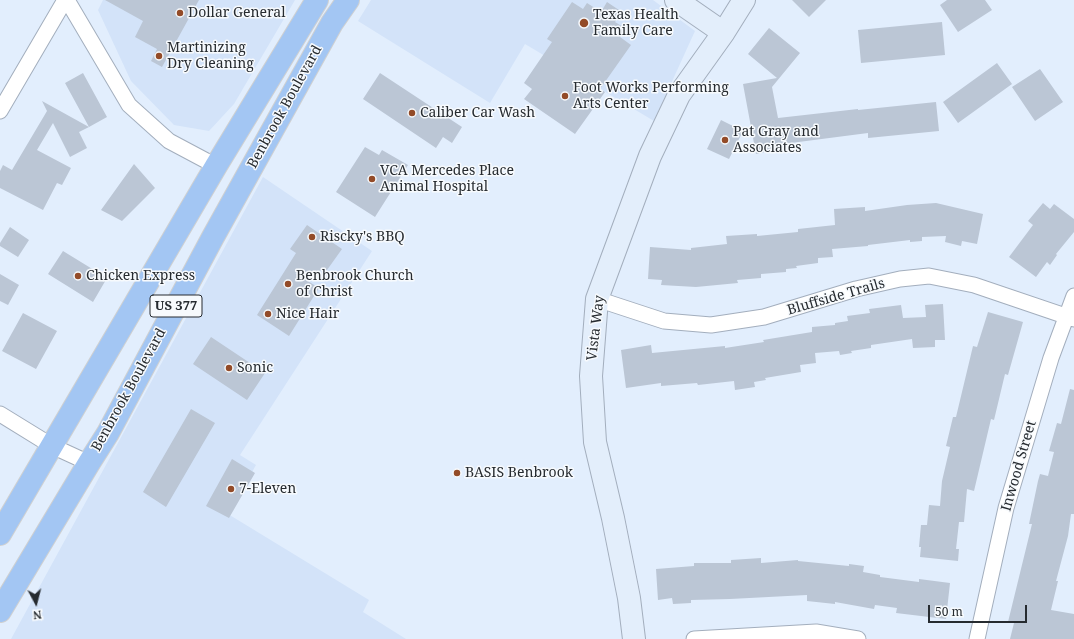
<!DOCTYPE html>
<html>
<head>
<meta charset="utf-8">
<style>
	body { margin:0 }
	#map { position:relative; width:1074px; height:639px; overflow:hidden; background:#e2eefd; font-family:"Noto Serif",serif }
	canvas { display:block }
	.north { position:absolute; left:16px; top:583px; width:40px; height:40px; -webkit-text-stroke:3px #f7fafd; paint-order:stroke; rotate:173deg; font-size:11px; font-weight:700; line-height:16px; text-align:center; color:#262b30 }
	.north::after { content:''; display:block; margin:auto; width:14px; height:18px; background:#262b30; clip-path:polygon(50% 0,100% 100%,50% 72%,0 100%) }
	.scale { position:absolute; left:928px; top:605px; width:99px; height:18px; box-sizing:border-box; border:2px solid #262b30; border-top:0; padding-left:5px; font-size:12px; line-height:14px; white-space:nowrap; color:#262b30; -webkit-text-stroke:3px #f7fafd; paint-order:stroke }
</style>
</head>
<body>
<div id="map">
<canvas width="1074" height="639"></canvas>
<div class="north">N</div>
<div class="scale">50 m</div>
</div>
<script>
const ctx = document.querySelector('canvas').getContext('2d');
ctx.lineJoin = 'round';
function fill(path, color) { ctx.fillStyle = color; ctx.fill(path, 'evenodd'); }
function stroke(path, color, width, dash) { ctx.strokeStyle = color; ctx.lineWidth = width; ctx.lineCap = dash ? 'butt' : 'round'; ctx.setLineDash(dash || []); ctx.stroke(path); }
function label(font, color, halo, rows, align = 'center') {
  ctx.font = font + ' "Noto Serif",serif'; ctx.lineWidth = 3; ctx.setLineDash([]); ctx.textBaseline = 'middle'; ctx.strokeStyle = halo; ctx.fillStyle = color; for (const [text, x, y, turn = 0] of rows) {
    ctx.save(); ctx.translate(x, y); ctx.rotate((+turn || 0) * Math.PI / 180); ctx.textAlign = isNaN(turn) ? turn : align; if (halo) ctx.strokeText(text, 0, 0); ctx.fillText(text, 0, 0); ctx.restore();
  }
}
fill(new Path2D(`
	M103 0H295L234 104 209 131 174 125 131 81 98 10Z
	M371 0H653L695 31 654 121 525 44 490 103 358 21Z
	M263 177 372 251 240 455 256 465 228 514 369 600 363 612 406 639H11Z`), '#d3e3f9');
fill(new Path2D(`
	M105 0H199L162 67 151 61 157 49 135 37 143 21Z
	M792 0H826L809 17Z
	M947 0H985L992 10 958 32 940 5Z
	M572 2 583 9 587 3 601 12 607 2 622 12 615 22 625 28 620 37 631 45 600 89 605 92 575 134 524 99 532 89 524 83 552 42 547 39Z
	M942 22 945 55 861 63 858 30Z
	M769 28 800 53 772 87 778 118 858 109V110L936 102 939 131 868 138V133L783 144 784 148 756 154 743 84 777 78 748 54Z
	M997 63 1012 84 958 123 943 102Z
	M1040 69 1063 102 1035 121 1012 87Z
	M83 73 107 117 89 127 65 83Z
	M380 73 462 127 452 143 443 137 436 148 363 99Z
	M42 101 89 127 79 132 87 148 70 157 53 123 37 150 71 168 62 185 57 183 43 210 0 188V171L3 165 12 170 47 111Z
	M721 120 743 131 729 159 707 149Z
	M365 147 379 155 382 150 408 165 375 217 336 192Z
	M134 164 155 188 122 221 101 210Z
	M936 203 983 214 977 244 962 241 961 246 945 242 946 236 922 237V241L910 242V240L868 245V246L832 249 833 257 818 258V263L796 266 797 268 786 269V272L761 274V278L737 280 738 283 696 287 661 285 662 280 648 279 650 247 691 250V248L727 244 726 236 757 234V236L798 232V229L835 225 834 209 865 207V211L907 205Z
	M1043 203 1050 209 1054 204 1074 219V232L1056 254 1057 255 1050 265 1047 262 1036 277 1009 257 1033 225 1028 221Z
	M307 225 342 249 327 270 295 273 319 288 289 336 257 315 296 253 290 249Z
	M10 227 29 240 18 257 0 246V243Z
	M63 251 107 278 93 302 48 274Z
	M0 274 19 285 8 305 0 301Z
	M943 304 945 340H935V347L913 348 912 339 871 345V348L851 351 852 353 840 355 839 351 815 353 816 363 800 365 801 372 765 378 766 380 754 382 755 387 735 390 734 381 698 385 697 383 661 386V383L626 388 621 350 651 345 652 353 725 346V348L764 342 763 340 812 332V327L835 325V323L848 321 847 316 870 313 869 309 901 305 903 318 926 317 925 305Z
	M988 312 1023 322 1008 375 1005 374 994 420 991 419 974 491 967 489 964 522H959L956 549H959L958 561 920 557 921 547H919L921 525H927L929 505 940 506 942 481 950 447 946 446 953 417H956L973 346 977 347Z
	M23 313 57 331 36 369 2 351Z
	M211 337 265 373 247 400 193 364Z
	M1070 389 1074 390V514H1071L1068 536 1056 581H1058L1051 610 1074 614V639H1010L1014 623 1008 622 1032 524H1029L1038 481 1040 474 1048 476 1054 452 1049 451 1057 423 1061 424Z
	M191 409 215 423 166 507 143 492Z
	M232 459 255 473 229 518 206 506Z
	M761 558V563L798 560V561L849 566V564L864 566 863 572 880 575V577L919 582V579L950 583 946 619 896 613 897 608 875 605 874 609 835 602V604L807 601V595L730 599 691 600V603L673 604 672 598 658 600 656 569 694 566V563H731V560Z`), '#bbc6d5');
const street = new Path2D(`
	M67 0 129 105 169 141 216 166
	M0 111 65 0
	M597 299 664 321 711 325 764 317 856 289 900 279 929 276 974 285 1074 319
	M0 414 52 446 89 463
	M694 639 816 632 858 639
	M977 639 1006 508 1051 358 1074 296`);
const secondary = new Path2D(`
	M676 0 718 29 724 32
	M634 639 629 598 613 518 595 442 591 376 597 299 650 156 679 95 724 32 744 0`);
const highway = new Path2D(`
	M0 534 216 166 317 0
	M0 611 89 463 108 433 213 237 332 23 348 0`);
stroke(street, '#a3aebd', 17);
stroke(secondary, '#a3aebd', 24);
stroke(highway, '#cfd0d1', 24);
stroke(street, '#fff', 15);
stroke(secondary, '#e3eefb', 22);
stroke(highway, '#a3c6f3', 22);
for (const [x, y, r, color] of [
	[180,13,4,"#934b28"],
	[584,23,5,"#934b28"],
	[159,56,4,"#934b28"],
	[565,96,4,"#934b28"],
	[412,113,4,"#934b28"],
	[725,140,4,"#934b28"],
	[372,179,4,"#934b28"],
	[312,237,4,"#934b28"],
	[78,276,4,"#934b28"],
	[288,284,4,"#934b28"],
	[268,314,4,"#934b28"],
	[229,368,4,"#934b28"],
	[457,473,4,"#934b28"],
	[231,489,4,"#934b28"]
]) { const dot = new Path2D(); dot.arc(x, y, r, 0, 2 * Math.PI); ctx.fillStyle = color; ctx.fill(dot); stroke(dot, '#f7fafd', 1.5); }
for (const [x, y, w] of [
	[176,306,52]
]) { const box = new Path2D(); box.roundRect(x - w / 2, y - 11, w, 22, 3); ctx.fillStyle = '#f7fafd'; ctx.fill(box); stroke(box, '#262b30', 1); }
label('bold 13px', '#262b30', null, [
	["US 377",176,306]
]);
label('14px', '#262b30', '#f7fafd', [
	["Dollar General",188,13],
	["Texas Health",593,15],
	["Family Care",593,31],
	["Martinizing",167,48],
	["Dry Cleaning",167,64],
	["Foot Works Performing",573,88],
	["Arts Center",573,104],
	["Caliber Car Wash",420,113],
	["Pat Gray and",733,132],
	["Associates",733,148],
	["VCA Mercedes Place",380,171],
	["Animal Hospital",380,187],
	["Riscky's BBQ",320,237],
	["Chicken Express",86,276],
	["Benbrook Church",296,276],
	["of Christ",296,292],
	["Nice Hair",276,314],
	["Sonic",237,368],
	["BASIS Benbrook",465,473],
	["7-Eleven",239,489]
], 'left');
label('14px', '#262b30', '#f7fafd', [
	["Benbrook Boulevard",285,107,-61],
	["Bluffside Trails",836,297,-16],
	["Vista Way",596,328,-83],
	["Benbrook Boulevard",129,390,-61],
	["Inwood Street",1019,466,-74]
]);
</script>
</body>
</html>
